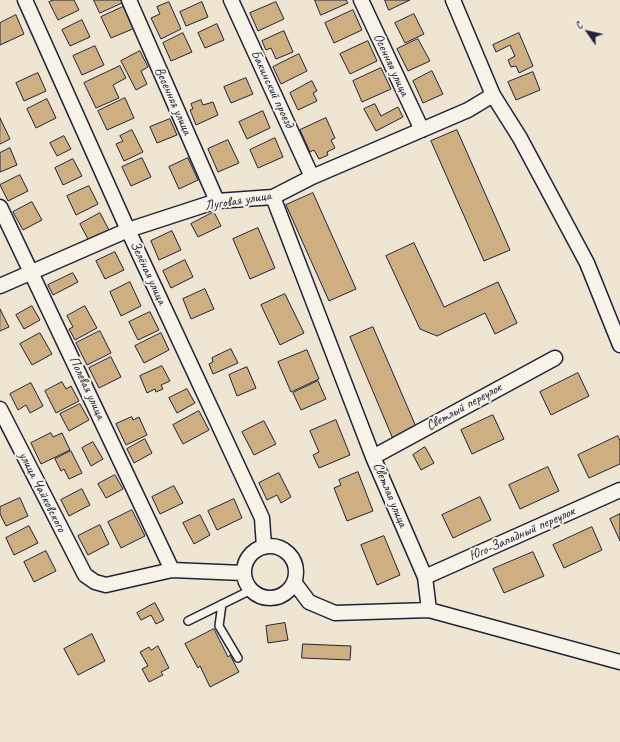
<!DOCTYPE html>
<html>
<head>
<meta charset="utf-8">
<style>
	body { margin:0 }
	#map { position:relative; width:620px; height:742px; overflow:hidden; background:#efe5d3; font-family:Caveat,sans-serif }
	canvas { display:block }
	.north { position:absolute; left:568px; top:12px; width:40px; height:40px; -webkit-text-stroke:3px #f7f3e8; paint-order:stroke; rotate:304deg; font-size:11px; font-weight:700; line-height:16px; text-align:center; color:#22223b }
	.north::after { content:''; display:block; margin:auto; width:14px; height:18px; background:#22223b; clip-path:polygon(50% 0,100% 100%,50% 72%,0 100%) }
</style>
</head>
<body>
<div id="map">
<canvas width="620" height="742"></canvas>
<div class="north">С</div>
</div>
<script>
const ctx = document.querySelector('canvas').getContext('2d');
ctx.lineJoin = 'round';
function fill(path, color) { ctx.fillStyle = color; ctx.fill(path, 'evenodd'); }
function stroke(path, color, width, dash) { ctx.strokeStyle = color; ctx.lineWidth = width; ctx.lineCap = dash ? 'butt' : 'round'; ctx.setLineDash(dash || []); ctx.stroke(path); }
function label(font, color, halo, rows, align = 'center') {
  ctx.font = font + ' Caveat,sans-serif'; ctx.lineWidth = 4; ctx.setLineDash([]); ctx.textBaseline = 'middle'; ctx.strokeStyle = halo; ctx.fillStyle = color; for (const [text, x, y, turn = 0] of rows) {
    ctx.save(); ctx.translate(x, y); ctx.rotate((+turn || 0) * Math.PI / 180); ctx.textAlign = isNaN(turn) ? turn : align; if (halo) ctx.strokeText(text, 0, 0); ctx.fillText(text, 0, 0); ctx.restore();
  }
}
const building = new Path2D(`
	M54 0H74L79 10 58 20 49 2Z
	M94 0H121L122 3 100 13Z
	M315 0H346L348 3 321 15Z
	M385 0H410L389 10Z
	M169 2 181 29 161 39 151 18 160 14 157 7Z
	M202 2 208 17 186 26 180 12Z
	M276 2 284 19 258 31 250 13Z
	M125 6 135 28 111 38 101 17Z
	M353 10 362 30 334 43 325 23Z
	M414 14 424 34 405 43 395 23Z
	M16 15 24 34 0 45V23Z
	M82 20 90 37 70 46 62 30Z
	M217 24 224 40 205 48 198 33Z
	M284 31 293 52 276 59 271 48 266 50 262 41Z
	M183 33 192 52 171 61 163 43Z
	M519 33 533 66 519 73 516 66 511 67 508 60 515 56 510 45 496 52 493 45Z
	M418 39 430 61 408 71 397 49Z
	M368 41 377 61 350 74 340 54Z
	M95 46 104 65 82 75 73 56Z
	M140 51 148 67 141 71 147 84 136 90 121 61Z
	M299 54 307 71 281 84 273 67Z
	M120 66 126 78 113 85 119 98 96 108 84 83Z
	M381 68 391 89 362 102 353 81Z
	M432 71 443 94 423 103 413 81Z
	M533 72 540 90 516 100 508 82Z
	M38 73 46 91 24 101 16 83Z
	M246 78 253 94 231 103 224 87Z
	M312 81 317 91 313 93 317 101 298 110 290 93Z
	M125 98 134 118 107 130 98 111Z
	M47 99 56 118 36 128 27 109Z
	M201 100 203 105 213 102 218 115 196 125 190 110 193 109 191 104Z
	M375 104 381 116 398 107 403 117 376 131 364 109Z
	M263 111 270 128 247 139 239 122Z
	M0 118 10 139 0 144Z
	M326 118 335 138 331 140 335 148 327 152 328 155 319 159 314 150 310 152 300 130Z
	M170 119 177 135 157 143 150 127Z
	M132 130 143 152 124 161 116 144 123 141 120 136Z
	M457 130 510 250 484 261 431 141Z
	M64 136 71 149 57 156 50 143Z
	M275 138 283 157 258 168 250 150Z
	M228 140 239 163 218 172 208 149Z
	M10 148 17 165 0 172V153Z
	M142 158 151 177 131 186 122 167Z
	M188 158 198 180 179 189 169 167Z
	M73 159 82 176 63 185 55 168Z
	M20 175 28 191 8 201 0 185Z
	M89 186 98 204 76 215 67 196Z
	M313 193 356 289 329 301 286 205Z
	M32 202 42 220 23 230 13 212Z
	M214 212 221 226 198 237 191 224Z
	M100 213 109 230 89 241 80 224Z
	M258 228 275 268 250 279 233 239Z
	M172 231 181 250 159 260 151 241Z
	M414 243 444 307 498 282 517 323 495 334 485 313 437 336 420 329 386 256Z
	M115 252 124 270 105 279 96 261Z
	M185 260 193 277 171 288 163 271Z
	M73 273 78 282 53 295 48 285Z
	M130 282 141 306 121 316 110 292Z
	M205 289 214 309 191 319 183 299Z
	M285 294 304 333 280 345 261 305Z
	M32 306 40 320 24 329 16 315Z
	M85 306 97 328 75 340 69 329 73 327 67 316Z
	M0 309 9 327 0 331Z
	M150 312 159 330 138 340 129 322Z
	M373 327 417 429 393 439 350 337Z
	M100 331 111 353 87 365 76 343Z
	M40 333 52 354 32 365 20 344Z
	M161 333 169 350 144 363 135 346Z
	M231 349 238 363 213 374 209 364 213 362 212 358Z
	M307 350 319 379 291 392 278 362Z
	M111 357 121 377 99 388 89 368Z
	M162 366 170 381 161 385 163 389 156 392 155 389 147 393 140 376Z
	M247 367 256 388 237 396 229 375Z
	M578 373 589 396 551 415 540 392Z
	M318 381 326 399 301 410 293 393Z
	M62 382 66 389 71 386 79 401 56 413 45 391Z
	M31 383 43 406 30 413 26 405 18 410 10 394Z
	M187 389 195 403 177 413 169 398Z
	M80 404 89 420 69 431 60 414Z
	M199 411 209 430 183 444 173 425Z
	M493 415 504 439 472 454 461 430Z
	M132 417 133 420 139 417 147 435 126 445 116 424Z
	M336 420 350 455 319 468 313 455 319 452 310 431Z
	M264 421 276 444 254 455 242 432Z
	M51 433 53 437 62 433 70 450 41 464 31 443Z
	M618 436 620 441V464L589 478 578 455Z
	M145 439 152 453 134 463 127 449Z
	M93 442 103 459 91 466 82 448Z
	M425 447 434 463 421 470 413 455Z
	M71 451 82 473 69 479 64 469 61 471 55 459Z
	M548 467 559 491 520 509 509 485Z
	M358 472 373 511 347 521 334 488 341 485 339 480Z
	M279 473 291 497 281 503 277 495 267 500 259 483Z
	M115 475 123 489 106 498 98 484Z
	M174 486 183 503 160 514 152 497Z
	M82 489 90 505 69 516 61 500Z
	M480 497 491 520 453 538 442 515Z
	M20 498 28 516 6 526 0 514V507Z
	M234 499 242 518 217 530 208 511Z
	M132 510 145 536 121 548 108 522Z
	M620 514V541L610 519Z
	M200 515 210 535 194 544 183 523Z
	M100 525 109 544 88 555 78 536Z
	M29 526 38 543 14 555 6 538Z
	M592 527 602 550 564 568 553 545Z
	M384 536 400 575 377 585 361 545Z
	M46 551 56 571 34 582 24 562Z
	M533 552 544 576 504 593 493 569Z
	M155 603 164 620 156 624 151 615 141 620 137 613Z
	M285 623 288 640 268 643 266 626Z
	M214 629 228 657 230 655 239 672 210 687 200 666 198 668 185 644Z
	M92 634 105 661 78 675 64 649Z
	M303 644 351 646 350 660 302 658Z
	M158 646 169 668 161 672 163 675 149 682 142 669 148 666 140 652 149 647 151 650Z`);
fill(building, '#cdaf81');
stroke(building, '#22223b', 1);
const lane = new Path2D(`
	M222 604 219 626 238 658
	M188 621 251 590`);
const street = new Path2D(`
	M25 0 128 230 262 518 264 547
	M129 0 217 201
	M231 0 312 177
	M361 0 422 130
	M453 0 493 95 520 138 587 263 620 345
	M273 197 373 457 425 577 429 610 620 662
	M0 207 172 570
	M0 286 128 230 217 201 273 197 312 177 468 110 493 95
	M0 409 85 575 95 582 106 585 172 570 243 573
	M373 457 555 358
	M244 572a26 26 0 1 1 52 0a26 26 0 1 1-52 0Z
	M425 577 620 490
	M294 582 309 602 335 613 429 610`);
stroke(lane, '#22223b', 10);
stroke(street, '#22223b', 17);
stroke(lane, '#f7f3e8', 7);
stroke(street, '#f7f3e8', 14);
label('14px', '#22223b', '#f7f3e8', [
	["Осенняя улица",391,65,65],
	["Бакинский проезд",272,89,65],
	["Весенняя улица",173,101,66],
	["Луговая улица",238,201,-9],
	["Зелёная улица",148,273,65],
	["Полевая улица",87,388,65],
	["Светлый переулок",464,407,-29],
	["улица Чайковского",42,492,63],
	["Светлая улица",390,495,67],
	["Юго-Западный переулок",522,534,-24]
]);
</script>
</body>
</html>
